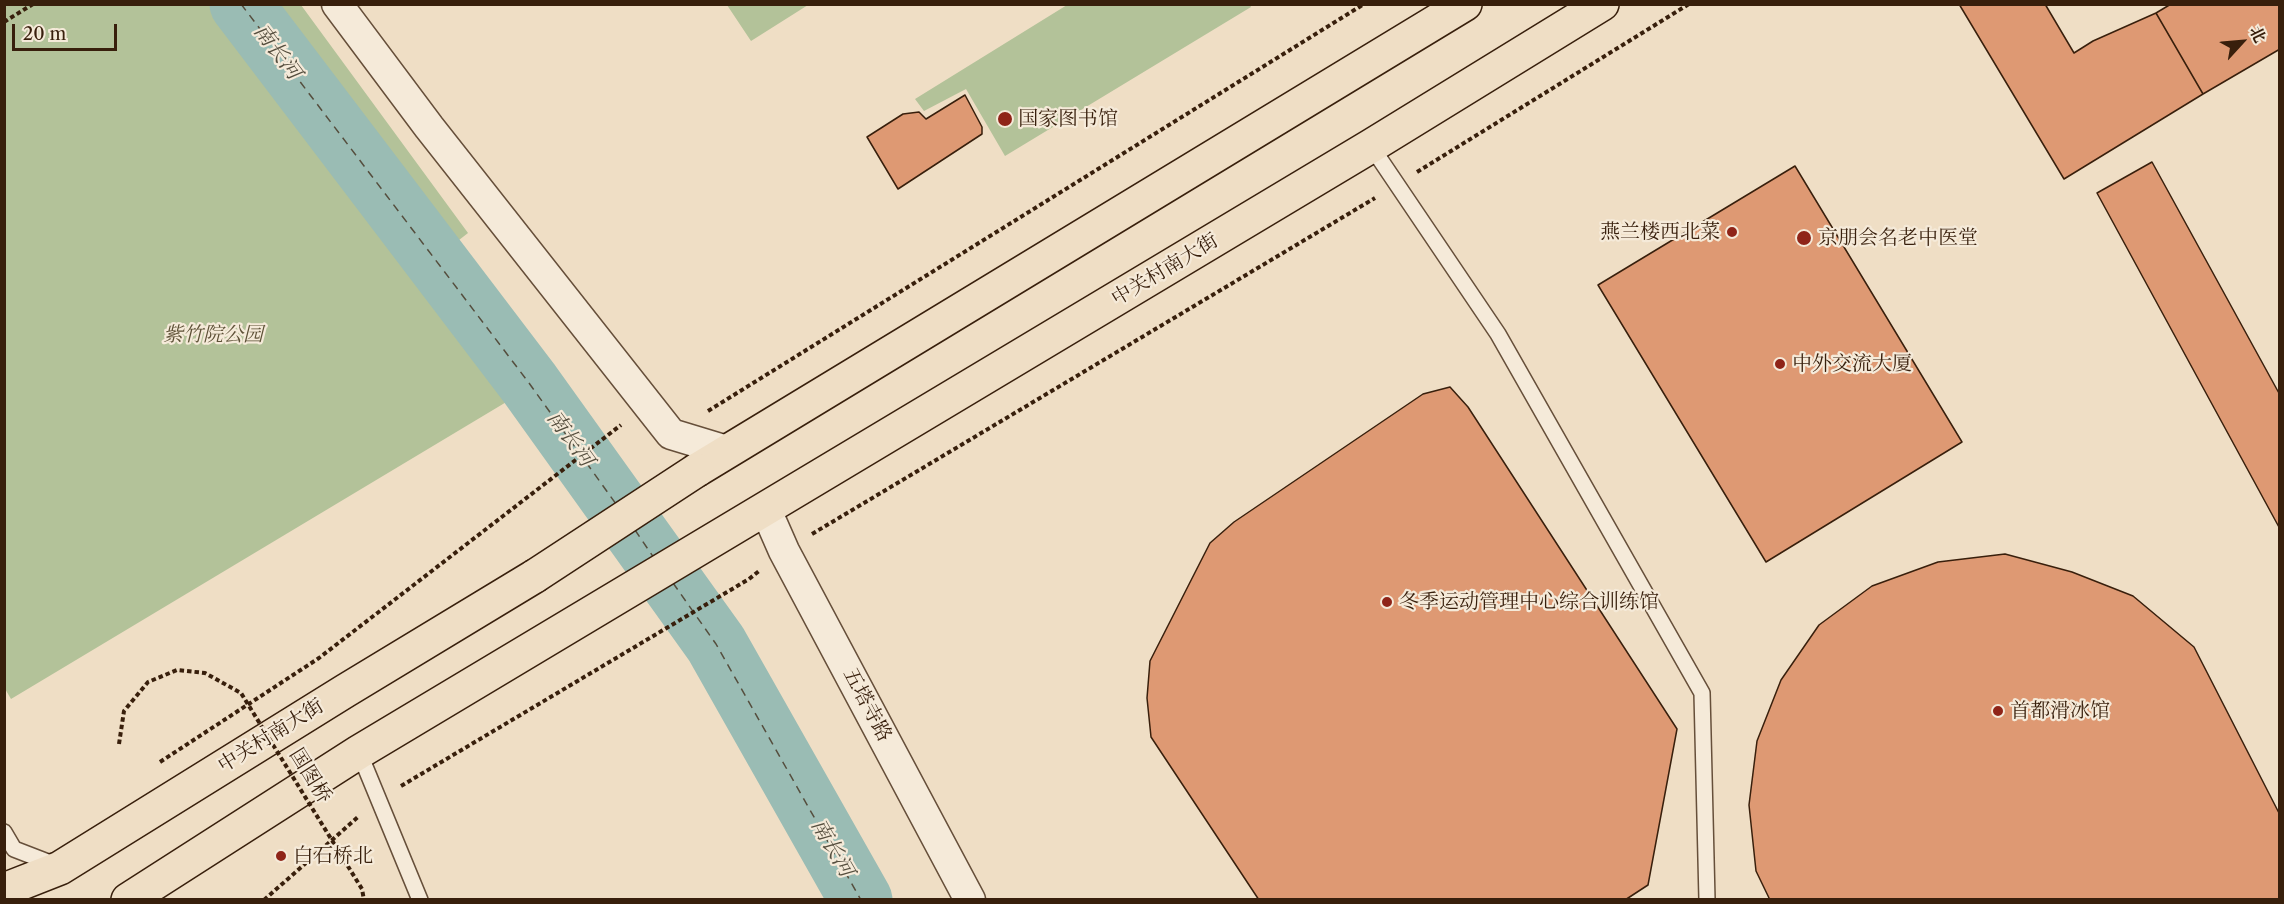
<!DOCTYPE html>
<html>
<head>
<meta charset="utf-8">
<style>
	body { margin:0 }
	#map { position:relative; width:2284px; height:904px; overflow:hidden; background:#efdec5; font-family:"Libre Caslon Text","Noto Serif SC",serif }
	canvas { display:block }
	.frame { position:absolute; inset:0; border:6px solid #381f0c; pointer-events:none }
	.north { position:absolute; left:2212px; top:12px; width:60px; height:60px; -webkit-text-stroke:4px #f5ead9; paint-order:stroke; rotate:64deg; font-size:16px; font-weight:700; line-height:24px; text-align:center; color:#381f0c }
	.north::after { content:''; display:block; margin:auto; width:21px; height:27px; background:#381f0c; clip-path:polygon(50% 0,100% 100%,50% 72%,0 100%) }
	.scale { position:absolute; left:12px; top:24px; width:105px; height:27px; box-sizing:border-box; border:3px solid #381f0c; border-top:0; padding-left:8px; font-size:18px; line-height:21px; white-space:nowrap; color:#381f0c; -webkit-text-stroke:4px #f5ead9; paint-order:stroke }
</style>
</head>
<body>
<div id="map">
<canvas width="2284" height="904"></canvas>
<div class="frame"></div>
<div class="north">北</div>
<div class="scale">20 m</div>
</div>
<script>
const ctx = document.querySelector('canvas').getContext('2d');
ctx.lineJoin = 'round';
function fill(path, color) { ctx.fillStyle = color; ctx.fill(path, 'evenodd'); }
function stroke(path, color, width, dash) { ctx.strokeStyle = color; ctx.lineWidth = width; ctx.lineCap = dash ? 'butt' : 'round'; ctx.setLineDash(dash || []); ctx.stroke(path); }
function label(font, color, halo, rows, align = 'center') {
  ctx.font = font + ' "Libre Caslon Text","Noto Serif SC",serif'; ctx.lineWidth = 4.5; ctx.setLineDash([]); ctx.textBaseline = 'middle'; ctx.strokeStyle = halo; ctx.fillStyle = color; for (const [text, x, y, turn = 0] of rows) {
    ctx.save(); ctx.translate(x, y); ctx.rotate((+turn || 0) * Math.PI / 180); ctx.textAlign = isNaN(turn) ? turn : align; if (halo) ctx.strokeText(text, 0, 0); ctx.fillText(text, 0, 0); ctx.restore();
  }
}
fill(new Path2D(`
	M4 5H301L468 233 413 276 508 401 11 699 4 687Z
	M727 5H808L751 41Z
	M1250 5 1251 7 1005 156 966 89 924 111 915 99 1067 5Z`), '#b3c299');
stroke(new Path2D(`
	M241 4 529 383 716 644 861 900`), '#9abcb4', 63);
stroke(new Path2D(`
	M241 4 529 383 616 504
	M635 530 654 558
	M673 583 716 644 861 900`), '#554e3e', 1.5, [8, 6]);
const building = new Path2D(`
	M1959 4H2045L2074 53 2093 41 2156 13 2203 94 2064 179Z
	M2171 4H2280V49L2203 94 2156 13Z
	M965 95 982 127V134L898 189 867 137 903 114 919 112 926 119Z
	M2152 162 2280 395V529L2097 193Z
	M1795 166 1962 442 1766 562 1598 285Z
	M1450 387 1468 407 1677 729 1648 885 1625 900H1259L1151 737 1147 698 1150 661 1210 543 1234 522 1423 394Z
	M2005 554 2072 572 2133 596 2194 647 2280 815V900H1770L1756 871 1749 805 1757 741 1781 680 1819 625 1872 586 1938 562Z`);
fill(building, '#de9973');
stroke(building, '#381f0c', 1.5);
const lane = new Path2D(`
	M1371 146 1498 334 1702 693 1707 900
	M359 752 420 900
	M4 832 14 849 58 866`);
const street = new Path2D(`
	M337 4 429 127 671 434 727 451
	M766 510 784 551 970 900`);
const primary = new Path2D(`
	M697 470 1465 4
	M4 890 60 868 345 691 535 576
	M128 900 359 752 1371 146 1602 4`);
stroke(lane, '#664f3a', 18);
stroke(street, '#664f3a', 33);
stroke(primary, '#381f0c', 36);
stroke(new Path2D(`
	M4 22 33 4
	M1417 172 1689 4
	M708 411 1364 4
	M812 534 1375 198
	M160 762 319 658 621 425
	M401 786 749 579 759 571
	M264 900 358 817`), '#381f0c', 4, [4.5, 3]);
stroke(lane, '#f5ead9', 15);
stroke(street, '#f5ead9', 30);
stroke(primary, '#efdec5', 33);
const primaryBridge = new Path2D(`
	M535 576 697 470`);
stroke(primaryBridge, '#381f0c', 36, []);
stroke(new Path2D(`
	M119 744 124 711 148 682 177 670 205 673 241 693 362 889 364 900`), '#381f0c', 4, [4.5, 3]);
stroke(primaryBridge, '#efdec5', 33);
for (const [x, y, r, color] of [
	[1005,119,8,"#8f2418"],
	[1732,232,6,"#8f2418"],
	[1804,238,8,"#8f2418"],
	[1780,364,6,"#8f2418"],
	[1387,602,6,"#8f2418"],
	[1998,711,6,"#8f2418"],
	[281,856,6,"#8f2418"]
]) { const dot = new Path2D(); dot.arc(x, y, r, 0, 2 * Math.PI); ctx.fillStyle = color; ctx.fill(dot); stroke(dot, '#f5ead9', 2); }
label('20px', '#381f0c', '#f5ead9', [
	["国家图书馆",1018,119],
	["燕兰楼西北菜",1720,232,"right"],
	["京朋会名老中医堂",1818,238],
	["中外交流大厦",1792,364],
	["冬季运动管理中心综合训练馆",1399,602],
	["首都滑冰馆",2010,711],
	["白石桥北",293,856]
], 'left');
label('20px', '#381f0c', '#f5ead9', [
	["中关村南大街",1165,270,-31],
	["五塔寺路",867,705,62],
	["中关村南大街",271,736,-32],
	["国图桥",310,776,58]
]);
label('italic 20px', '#5d5036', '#f5ead9', [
	["紫竹院公园",213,335]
]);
label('italic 21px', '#554e3e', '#f5ead9', [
	["南长河",277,52,53],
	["南长河",570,439,54],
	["南长河",832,848,60]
]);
</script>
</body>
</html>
